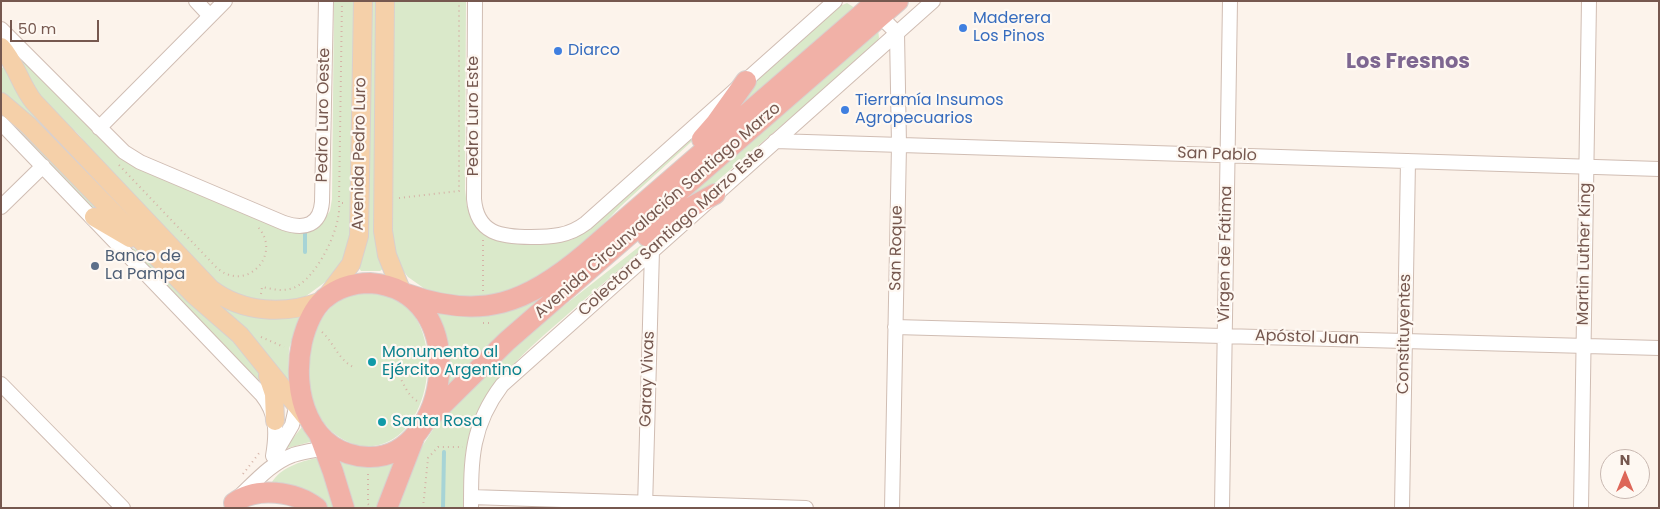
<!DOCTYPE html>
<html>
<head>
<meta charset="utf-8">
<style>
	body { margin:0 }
	#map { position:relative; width:1660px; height:509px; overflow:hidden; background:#fcf3eb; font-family:Poppins,sans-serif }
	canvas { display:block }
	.frame { position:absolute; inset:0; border:2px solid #76584f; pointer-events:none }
	.north { position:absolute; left:1600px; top:449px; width:50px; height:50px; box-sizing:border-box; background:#fef8f2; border:1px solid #c8b8b1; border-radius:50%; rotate:0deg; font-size:14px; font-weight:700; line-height:20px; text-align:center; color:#76584f }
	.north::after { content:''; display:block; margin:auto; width:18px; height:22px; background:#dd6759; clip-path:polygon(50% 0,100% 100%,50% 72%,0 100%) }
	.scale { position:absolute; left:10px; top:20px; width:89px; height:22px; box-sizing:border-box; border:2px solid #76584f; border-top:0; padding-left:6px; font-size:15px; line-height:18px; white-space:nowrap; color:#76584f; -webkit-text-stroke:4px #fef8f2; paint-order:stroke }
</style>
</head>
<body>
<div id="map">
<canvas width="1660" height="509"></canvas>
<div class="frame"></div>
<div class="north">N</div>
<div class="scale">50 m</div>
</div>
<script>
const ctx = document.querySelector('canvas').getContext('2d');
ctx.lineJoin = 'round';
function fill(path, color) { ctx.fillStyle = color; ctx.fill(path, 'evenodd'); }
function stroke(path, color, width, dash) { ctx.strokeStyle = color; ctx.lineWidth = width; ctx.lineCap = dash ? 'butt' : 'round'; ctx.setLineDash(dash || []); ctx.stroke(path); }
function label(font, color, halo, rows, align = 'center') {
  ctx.font = font + ' Poppins,sans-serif'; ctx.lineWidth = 4.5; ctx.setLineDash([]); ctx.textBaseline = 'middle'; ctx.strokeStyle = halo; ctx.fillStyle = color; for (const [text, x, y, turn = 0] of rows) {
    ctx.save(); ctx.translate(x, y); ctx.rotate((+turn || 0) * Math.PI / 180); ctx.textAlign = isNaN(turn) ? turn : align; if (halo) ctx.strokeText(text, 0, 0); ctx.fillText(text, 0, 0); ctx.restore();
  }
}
fill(new Path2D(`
	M334 1H357L354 223 343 260 328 280 302 299 277 305 224 291 88 149C85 140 74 128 65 125L36 94 20 60 21 59 116 152 282 229 321 223 330 211 332 199Z
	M368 1H378L384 268 380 271H361L359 268Z
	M390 1H466L465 189 467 207 474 222 556 242 571 240 583 233 711 120 713 122 621 206 583 245 549 274 499 297 446 296 425 289 408 277 400 267 394 255 389 213Z
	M847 3 855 8 720 124 754 83 840 6Z
	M878 29 879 38 875 45 716 182 661 220Z
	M5 67 202 289 300 314 289 349 288 381 1 94V68Z
	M1 114 12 118 117 225 91 208Z
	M664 227 665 229C636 255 606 281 577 306 537 342 490 377 471 429 463 451 464 484 464 508H396L414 459 439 420 523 338Z
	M133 248 149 258 229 333 259 368 267 391 132 250Z
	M553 289 448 386C451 359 449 337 437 312Z
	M363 292C374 292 387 294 396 299 450 327 432 453 362 446 348 444 333 435 324 423 301 392 304 333 332 306 341 297 351 295 363 292Z
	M302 427 311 439 310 442 284 449Z
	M317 458 337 508H325L271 484C279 468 301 461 317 458Z
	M338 460 364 466 395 463 380 508H349Z`), '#dae9ca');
stroke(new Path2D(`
	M305 228V252
	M443 508 444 452`), '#a7d4d6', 4);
const minor = new Path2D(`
	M196 1 210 16
	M475 1 474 199C477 234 501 237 531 237 552 237 569 236 586 223L835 1
	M874 10 897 33 899 145 892 508
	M1 29 124 152 140 162 284 223C305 230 320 225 322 202L326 1
	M1 123 262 395C277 414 277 432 273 456
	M99 128 225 1
	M775 141 1659 169
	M1 207 43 166
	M895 327 1659 348
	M1 384 123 508
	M276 452 292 425 298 399
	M239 497C255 482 271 463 293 455 305 451 319 450 332 447
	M471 497 806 508
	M471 508C471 459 471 426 502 385L933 1
	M645 508 652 250
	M1222 508 1230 1
	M1402 508 1408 161
	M1581 508 1589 1`);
const major = new Path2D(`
	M385 1 383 231 387 255 401 290
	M1 47C16 63 20 85 34 102L211 289C243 313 285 315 322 301
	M1 102 28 125 194 295 240 335 306 417
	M94 217 130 238
	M327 296 351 264 359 236 363 1
	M268 376 274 394 275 421`);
const highway = new Path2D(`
	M702 139 716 123 746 81
	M647 236 673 217 715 194
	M370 283C475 290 450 460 368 457 308 454 291 392 302 342 306 326 312 310 324 299 337 288 353 283 370 283Z
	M407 294C482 321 527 303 585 254L877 1
	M422 425 507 341 898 1
	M319 434 333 472 344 508
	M234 503C256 486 295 491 317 508
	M387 508 414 438`);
stroke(minor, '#d0bdb3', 16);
stroke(major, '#d9d0ce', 20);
stroke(highway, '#d9d0ce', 22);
stroke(new Path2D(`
	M342 1 339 203H344
	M119 165 216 267C246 295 285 253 256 225
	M399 198 459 191V1
	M483 240V291
	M261 294 262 287C272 289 283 292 293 288 316 280 342 227 339 203
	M483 323H492
	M322 332C334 343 338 359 353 367
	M261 337 284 347
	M392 369C403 375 403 392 417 401
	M243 474 260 452
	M368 474V504L372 508
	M423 508 428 458 438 447H463`), '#d5b3a7', 2, [1, 4]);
stroke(minor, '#fff', 14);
stroke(major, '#f5d0a9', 18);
stroke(highway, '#f1b1a7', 20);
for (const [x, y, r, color] of [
	[963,28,5,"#3f7fe0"],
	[558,51,5,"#3f7fe0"],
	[845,110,5,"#3f7fe0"],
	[95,266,5,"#5c6f8a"],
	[372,362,5,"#0f9aa8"],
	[382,422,5,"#0f9aa8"]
]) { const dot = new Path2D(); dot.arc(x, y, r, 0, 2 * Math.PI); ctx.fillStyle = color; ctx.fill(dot); stroke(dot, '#fef8f2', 2); }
label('16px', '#366cbe', '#fef8f2', [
	["Maderera",973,19],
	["Los Pinos",973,37],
	["Diarco",568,51],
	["Tierramía Insumos",855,101],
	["Agropecuarios",855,119]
], 'left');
label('16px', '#76584f', '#fef8f2', [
	["Pedro Luro Oeste",324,115,-89],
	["Pedro Luro Este",474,116,-90],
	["Avenida Pedro Luro",360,154,-89],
	["San Pablo",1217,155,2],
	["Avenida Circunvalación Santiago Marzo",658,211,-41],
	["Colectora Santiago Marzo Este",672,232,-42],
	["San Roque",897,248,-89],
	["Vírgen de Fátima",1226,254,-89],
	["Martin Luther King",1585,254,-89],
	["Constituyentes",1405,334,-89],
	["Apóstol Juan",1307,338,2],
	["Garay Vivas",648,379,-88]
]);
label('16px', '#4e5e75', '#fef8f2', [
	["Banco de",105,257],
	["La Pampa",105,275]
], 'left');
label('16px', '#0d838f', '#fef8f2', [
	["Monumento al",382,353],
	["Ejército Argentino",382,371],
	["Santa Rosa",392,422]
], 'left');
label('bold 21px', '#7e6791', '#fef8f2', [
	["Los Fresnos",1408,63]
]);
</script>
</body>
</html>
